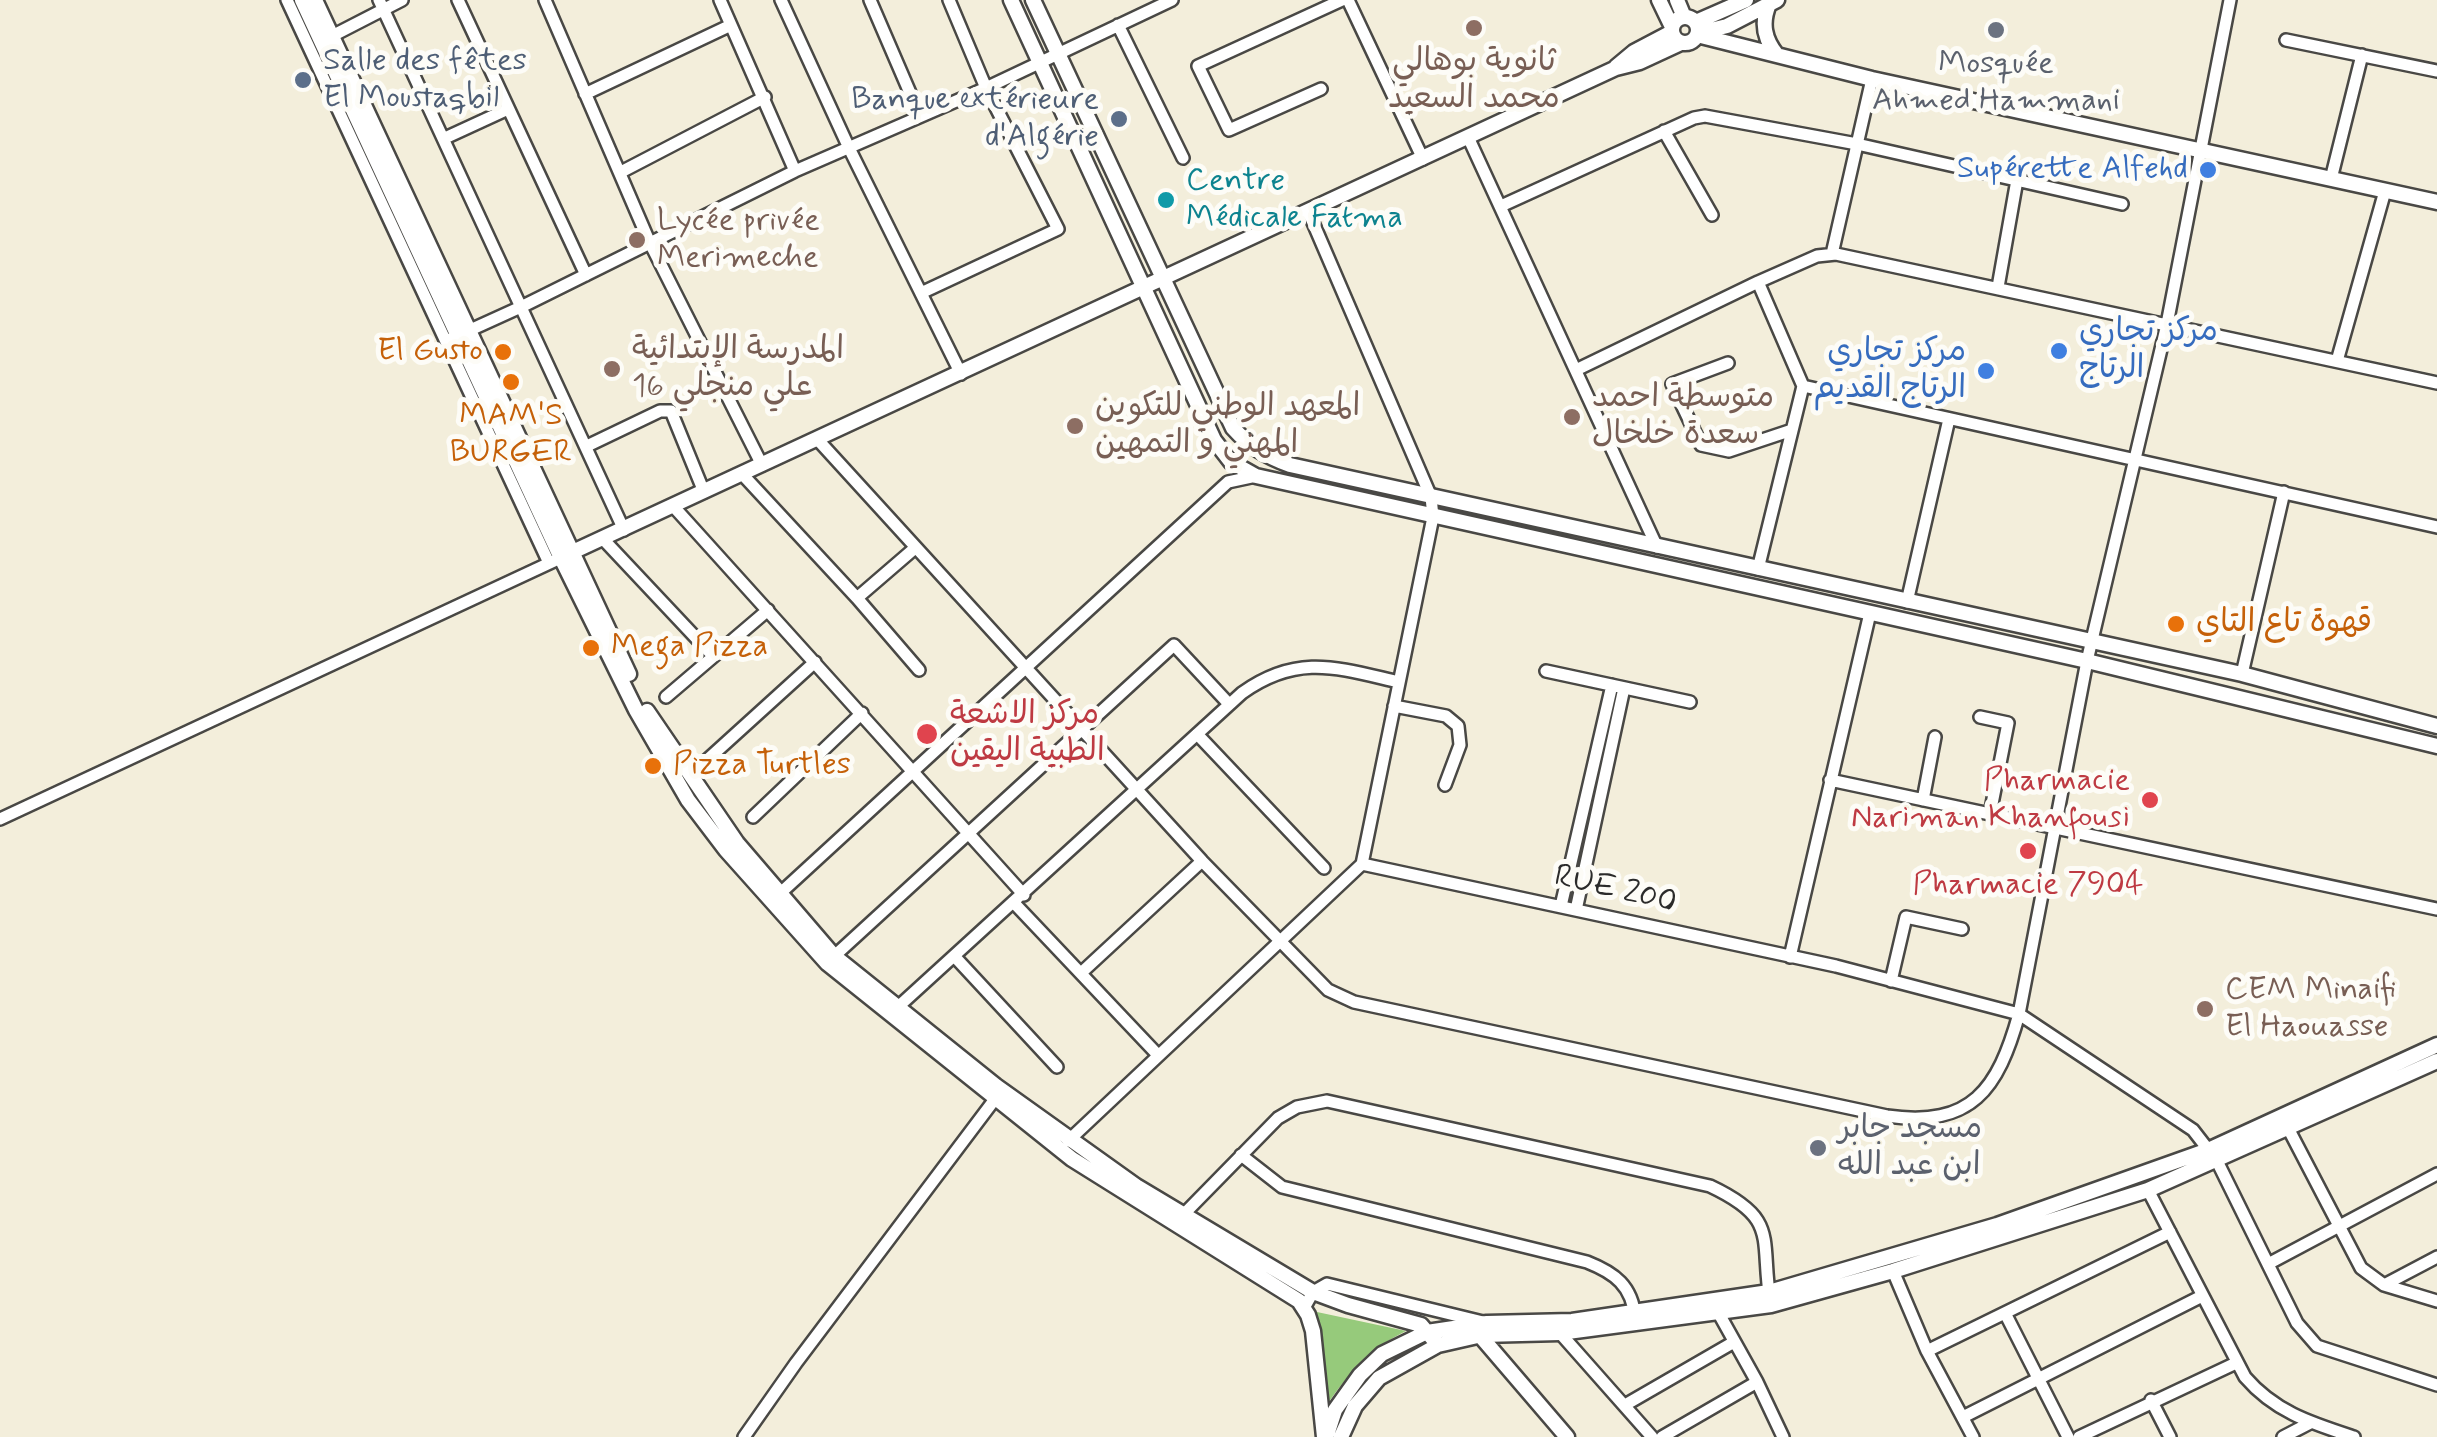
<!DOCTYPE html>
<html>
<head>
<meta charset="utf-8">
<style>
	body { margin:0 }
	canvas { display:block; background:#f3eedb }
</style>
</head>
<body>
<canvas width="2437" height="1437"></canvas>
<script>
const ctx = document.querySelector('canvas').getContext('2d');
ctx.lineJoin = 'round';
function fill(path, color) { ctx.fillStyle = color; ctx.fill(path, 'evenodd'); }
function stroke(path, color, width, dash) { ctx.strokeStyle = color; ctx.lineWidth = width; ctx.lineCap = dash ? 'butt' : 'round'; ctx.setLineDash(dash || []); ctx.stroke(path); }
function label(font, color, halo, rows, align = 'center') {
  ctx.font = font + ' Mynerve,"Playpen Sans Arabic",sans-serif'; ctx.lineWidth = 10; ctx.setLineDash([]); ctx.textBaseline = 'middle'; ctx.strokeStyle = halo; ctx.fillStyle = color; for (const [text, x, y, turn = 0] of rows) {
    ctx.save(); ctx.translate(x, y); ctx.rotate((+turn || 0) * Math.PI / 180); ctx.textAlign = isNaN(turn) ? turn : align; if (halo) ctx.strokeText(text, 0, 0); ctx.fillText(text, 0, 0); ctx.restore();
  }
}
fill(new Path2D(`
	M1317 1312 1406 1331C1369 1349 1349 1373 1326 1406L1314 1316Z`), '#96ca7b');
const minor = new Path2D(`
	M287 0 549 563
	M379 0 624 530
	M458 0 586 275
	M545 0 649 241 762 465
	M720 0 795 171
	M781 0 849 148 961 374
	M870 0 920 116
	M1348 0 1423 159
	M1118 25 1183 158
	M332 36 402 0
	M2286 40 2437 71
	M1321 89 1229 130 1198 66 1342 0
	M585 94 731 25
	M1664 131 1712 215
	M1468 137 1657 547
	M445 138 508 109
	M621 172 765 97
	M2331 179 2362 55
	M1501 206 1694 118 1705 116 1857 144 2122 204
	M1308 211 1431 497 1433 517 1362 864
	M1832 254 1872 79
	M1998 287 2017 180
	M921 293 1058 229 986 88 949 0
	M446 341 523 306 795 171 986 88 1172 0
	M2337 361 2385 191
	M1728 363 1672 384 1701 445 1729 451 1792 430
	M1576 370 1758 282 1817 256 1836 254 2437 383
	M1803 386 2437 527
	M818 440 1202 861 1328 990 1354 1002 1887 1116C1972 1128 1998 1089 2019 1014L2087 661 2167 324 2230 0
	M587 446 660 411H671L704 492
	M743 475 857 598 919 670
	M674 507 1024 895
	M603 539 713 656
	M1758 569 1803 386 1758 282
	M857 598 915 548
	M1907 602 1949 419
	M1546 671 1690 702
	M2242 674 2284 492
	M666 697 768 610
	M1394 706 1446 716 1458 726 1460 745 1445 785
	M1980 717 2008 723 1990 814
	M1197 734 1324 868
	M707 760 815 662
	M1830 780 2437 909
	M1923 800 1935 737
	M753 817 862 713
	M0 819 554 561
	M775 898 1228 482 1256 476
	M1015 904 1157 1054
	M1561 906 1612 685
	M1576 910 1624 688
	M955 957 1057 1067
	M1790 957 1870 613
	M830 960 1174 645 1229 704
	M1081 973 1202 861
	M1891 981 1906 917 1962 929
	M899 1006 1242 693C1298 653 1338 668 1399 682
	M2288 1128 2361 1268 2384 1285 2437 1301
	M1068 1141 1362 864 1836 966 2019 1014 2193 1130 2217 1161 2297 1323 2317 1346 2437 1385
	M1241 1155 1282 1187 1587 1262C1615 1273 1632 1286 1635 1317
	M2148 1190 2245 1377C2275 1412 2311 1423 2354 1437
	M1184 1214 1278 1118 1297 1107 1327 1101 1710 1186C1780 1219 1760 1238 1770 1300
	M2268 1264 2437 1174
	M1893 1271 1927 1351 1973 1437
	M2384 1285 2437 1257
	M1304 1308 1313 1292 1327 1284 1483 1322
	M1718 1312 1757 1382 1783 1437
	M2005 1313 2068 1437
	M1560 1333 1652 1437
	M1927 1351 2170 1232
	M2151 1400 2170 1437
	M1625 1405 1734 1342
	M1963 1417 2202 1296
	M744 1437 796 1363 995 1099
	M1662 1437 1757 1382
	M2079 1437 2236 1363
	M2283 1437 2310 1423`);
const major = new Path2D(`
	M302 0 561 558 636 710 688 800 726 850 827 963 1072 1159 1299 1301 1308 1315 1313 1331 1324 1437
	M315 0 629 674
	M1011 0 1214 440 1231 462 1256 476 2087 661 2437 746
	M1033 0 1233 428C1250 447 1266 456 1290 465L2242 674 2437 726
	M1659 0 1672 27
	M1677 0 1684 17
	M1769 4C1761 23 1764 39 1777 55
	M1672 30a13 13 0 1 1 26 0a13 13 0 1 1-26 0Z
	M1696 22 1746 0
	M1699 33 1727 26 1777 0
	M1697 35 1872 79 2437 202
	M1616 67 1634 52 1672 32
	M566 555 1616 68 1640 62 1681 43
	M647 711 737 843 834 956 996 1086 1136 1186 1313 1292 1348 1305 1421 1325 1438 1345
	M1477 1332 1567 1437
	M1327 1435 1335 1410 1360 1375 1382 1354 1427 1332 1487 1323 1572 1321 1769 1292 1997 1225 2208 1150 2437 1045
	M1341 1437 1355 1406 1379 1378 1438 1345 1482 1335 1560 1333 1771 1305 1893 1271 2148 1190 2437 1061`);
stroke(minor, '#494845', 16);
stroke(major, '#494845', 19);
stroke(minor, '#fff', 11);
stroke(major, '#fff', 14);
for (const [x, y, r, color] of [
	[1474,28,10,"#8d6e63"],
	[1996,30,10,"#6b7280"],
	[303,80,10,"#5c6f8a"],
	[1119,119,10,"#5c6f8a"],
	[2208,170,10,"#3f7fe0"],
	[1166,200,10,"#0f9aa8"],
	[637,240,10,"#8d6e63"],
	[2059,351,10,"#3f7fe0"],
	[503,352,10,"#e8710a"],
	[612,369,10,"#8d6e63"],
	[1986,371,10,"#3f7fe0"],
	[511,382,10,"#e8710a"],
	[1572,417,10,"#8d6e63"],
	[1075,426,10,"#8d6e63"],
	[2176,624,10,"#e8710a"],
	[591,648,10,"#e8710a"],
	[927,734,12,"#e0444e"],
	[653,766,10,"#e8710a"],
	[2150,800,10,"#e0444e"],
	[2028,851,10,"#e0444e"],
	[2205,1009,10,"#8d6e63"],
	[1818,1148,10,"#6b7280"]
]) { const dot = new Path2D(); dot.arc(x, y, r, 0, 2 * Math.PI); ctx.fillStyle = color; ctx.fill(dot); stroke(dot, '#fdfcf7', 4); }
label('32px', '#4e5e75', '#fdfcf7', [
	["Salle des fêtes",323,62],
	["El Moustaqbil",323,99],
	["Banque extérieure",1099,101,"right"],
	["d'Algérie",1099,138,"right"]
], 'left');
label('32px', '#785e54', '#fdfcf7', [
	["ثانوية بوهالي",1474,63,"center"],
	["محمد السعيد",1474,100,"center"],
	["Lycée privée",657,222],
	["Merimeche",657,259],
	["المدرسة الإبتدائية",632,351],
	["علي منجلي 16",632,388],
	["متوسطة احمد",1592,399],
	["سعدة خلخال",1592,436],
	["المعهد الوطني للتكوين",1095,408],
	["المهني و التمهين",1095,445],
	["CEM Minaifi",2225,991],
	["El Haouasse",2225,1028]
], 'left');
label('32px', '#5b616d', '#fdfcf7', [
	["Mosquée",1996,65],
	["Ahmed Hammani",1996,102],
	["مسجد جابر",1838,1130,"left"],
	["ابن عبد الله",1838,1167,"left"]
]);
label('32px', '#366cbe', '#fdfcf7', [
	["Supérette Alfehd",2188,170],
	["مركز تجاري",2079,333,"left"],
	["الرتاج",2079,370,"left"],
	["مركز تجاري",1966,353],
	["الرتاج القديم",1966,390]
], 'right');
label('32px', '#0d838f', '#fdfcf7', [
	["Centre",1186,182],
	["Médicale Fatma",1186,219]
], 'left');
label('32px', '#c56008', '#fdfcf7', [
	["El Gusto",483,352,"right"],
	["MAM'S",511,417,"center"],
	["BURGER",511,454,"center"],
	["قهوة تاع التاي",2196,624],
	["Mega Pizza",611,648],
	["Pizza Turtles",673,766]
], 'left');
label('32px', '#be3a42', '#fdfcf7', [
	["مركز الاشعة",950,716],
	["الطبية اليقين",950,753],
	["Pharmacie",2130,782,"right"],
	["Nariman Khanfousi",2130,819,"right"],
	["Pharmacie 7904",2028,886,"center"]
], 'left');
label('32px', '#2b2b2b', '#fdfcf7', [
	["RUE 200",1615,891,13]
]);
</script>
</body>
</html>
